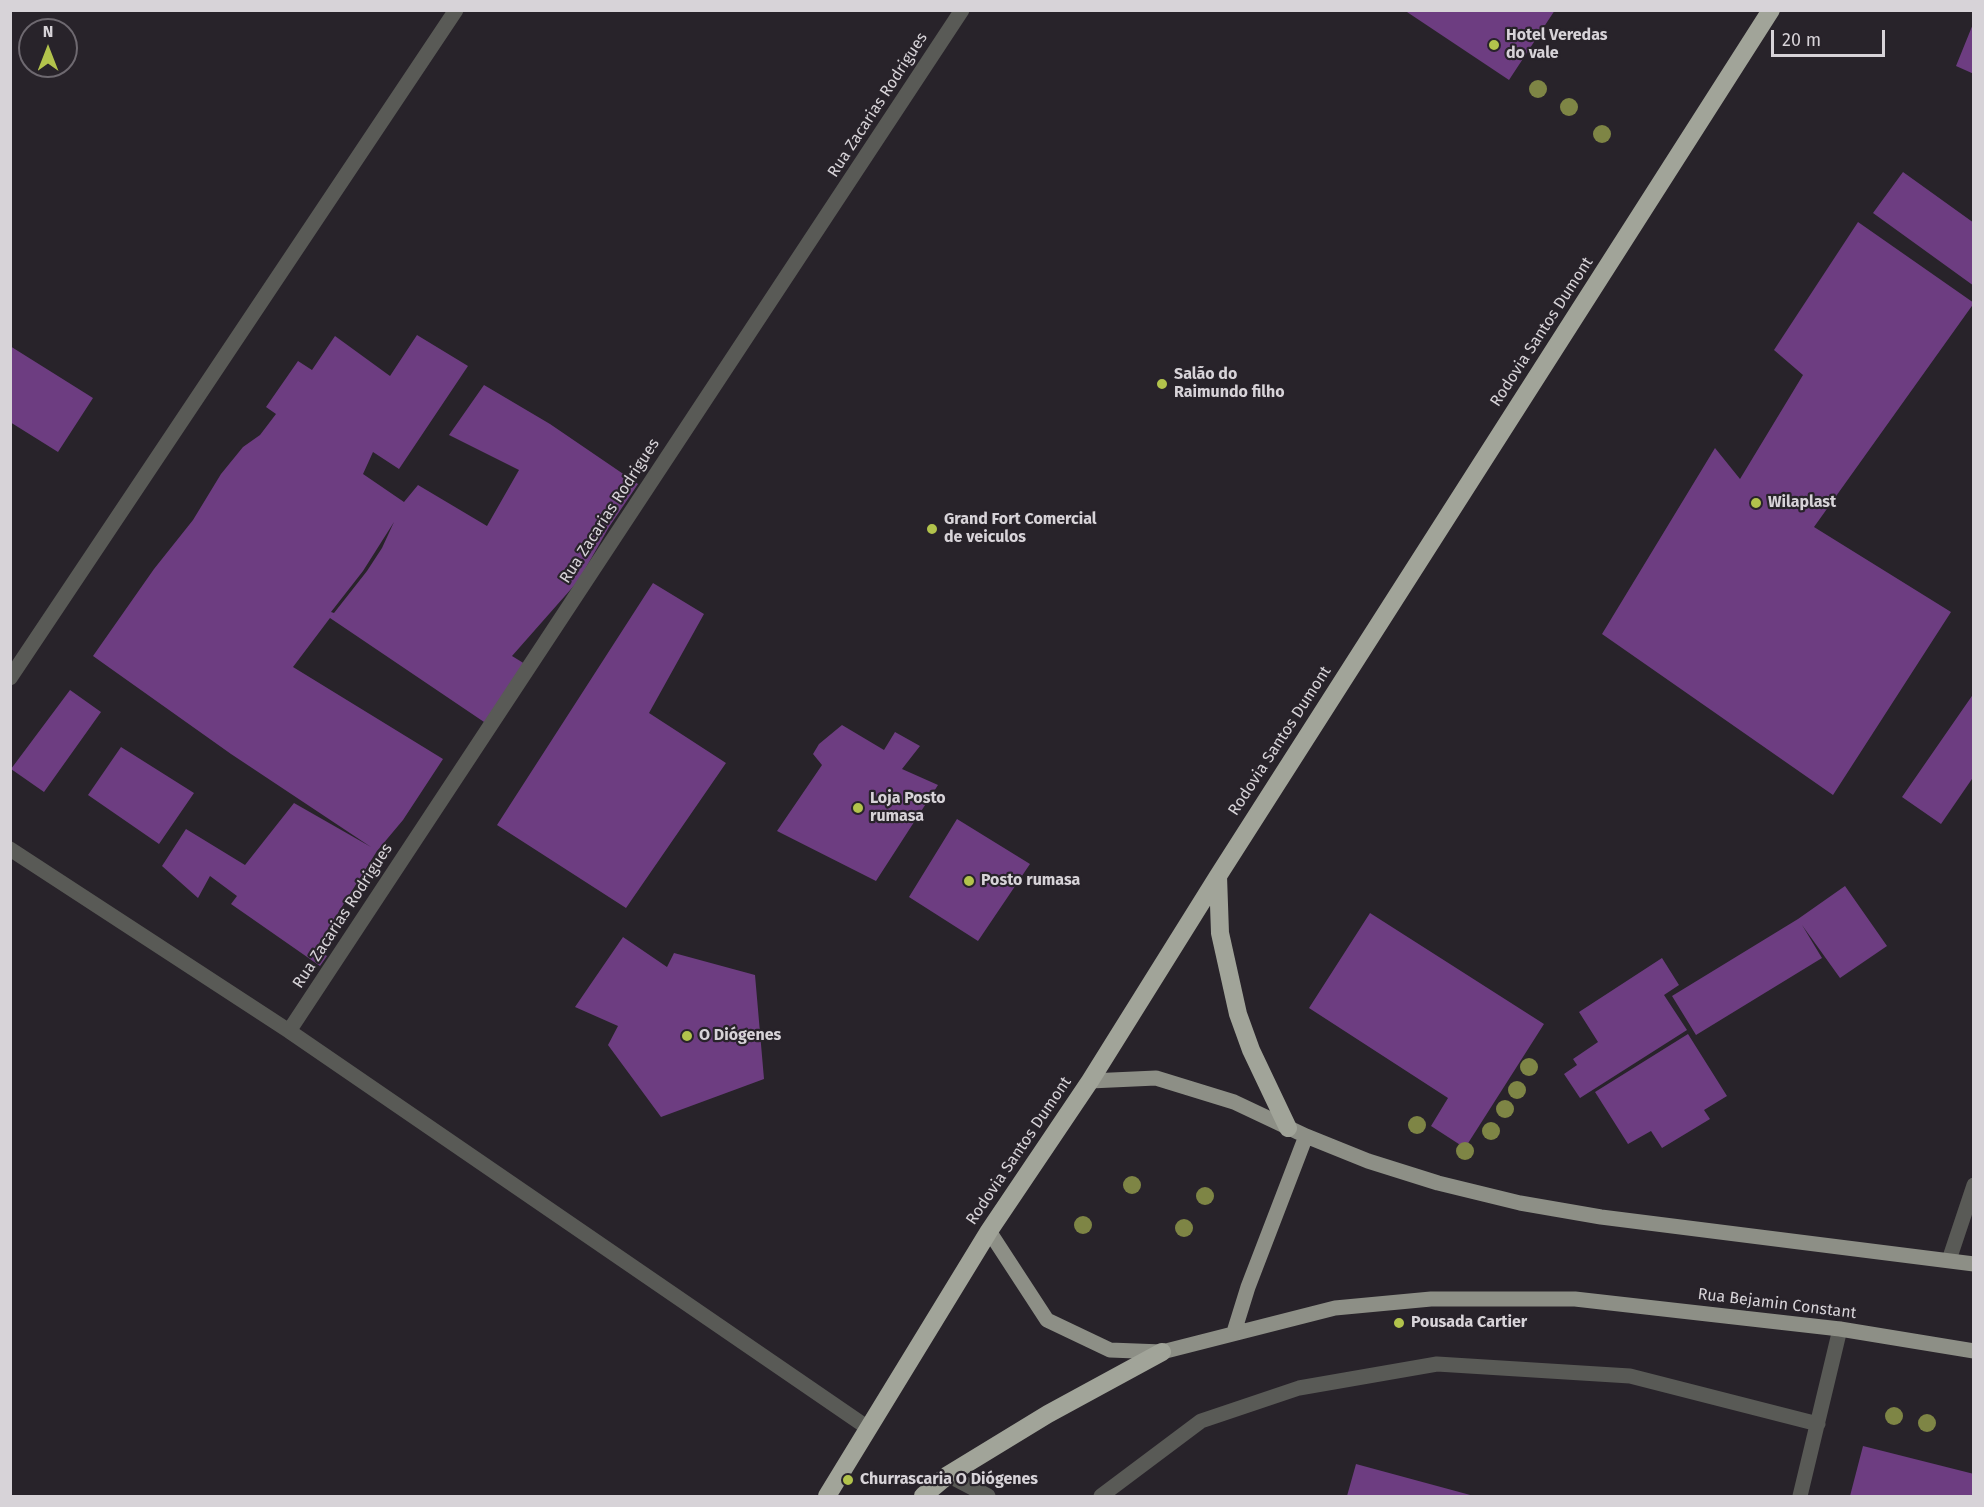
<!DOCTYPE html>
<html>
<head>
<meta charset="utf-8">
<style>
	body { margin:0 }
	#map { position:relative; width:1984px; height:1507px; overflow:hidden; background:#28232a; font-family:"Fira Sans",sans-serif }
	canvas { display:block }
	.frame { position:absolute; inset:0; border:12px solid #d7d3d8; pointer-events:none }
	.north { position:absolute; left:18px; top:18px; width:60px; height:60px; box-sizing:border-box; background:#28232a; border:2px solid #6e6970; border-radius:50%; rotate:0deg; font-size:16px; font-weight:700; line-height:24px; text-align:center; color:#d7d3d8 }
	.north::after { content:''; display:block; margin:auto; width:21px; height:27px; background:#b2c34c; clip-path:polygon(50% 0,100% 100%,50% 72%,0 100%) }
	.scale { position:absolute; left:1771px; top:30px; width:114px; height:27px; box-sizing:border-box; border:3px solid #d7d3d8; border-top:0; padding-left:8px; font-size:18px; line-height:21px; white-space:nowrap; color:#d7d3d8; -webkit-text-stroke:4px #28232a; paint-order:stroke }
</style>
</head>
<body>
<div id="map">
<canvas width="1984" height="1507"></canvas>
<div class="frame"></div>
<div class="north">N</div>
<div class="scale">20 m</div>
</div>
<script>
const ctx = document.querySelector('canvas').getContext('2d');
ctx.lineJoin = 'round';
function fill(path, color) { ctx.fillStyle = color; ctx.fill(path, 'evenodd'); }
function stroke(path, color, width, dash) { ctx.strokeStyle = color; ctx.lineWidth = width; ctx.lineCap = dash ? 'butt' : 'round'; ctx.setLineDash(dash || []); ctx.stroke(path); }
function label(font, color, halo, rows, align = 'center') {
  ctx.font = font + ' "Fira Sans",sans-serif'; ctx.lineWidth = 4.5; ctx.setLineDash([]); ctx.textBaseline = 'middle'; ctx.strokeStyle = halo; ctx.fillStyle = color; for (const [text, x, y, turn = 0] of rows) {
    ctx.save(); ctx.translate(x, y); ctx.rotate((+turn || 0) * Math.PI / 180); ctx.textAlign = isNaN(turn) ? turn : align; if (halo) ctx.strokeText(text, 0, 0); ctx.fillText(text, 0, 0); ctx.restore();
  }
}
fill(new Path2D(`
	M1404 10H1555L1509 80Z
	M1973 24H1974V74L1956 66Z
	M1903 172 1974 223V286L1873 213Z
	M1858 222 1974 303 1814 527 1951 612 1833 795 1602 634 1715 448 1740 479 1803 375 1774 350Z
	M417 335 468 366 399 469 373 452 363 474 404 502 418 485 487 526 519 470 449 435 484 385 550 424 638 484 609 527 579 580 512 656 525 664 487 724 330 618 293 667 443 759 403 820 377 851 316 948 327 956 320 966 231 904 237 896 210 876 198 898 162 866 186 829 245 865 294 803 371 847 231 754 93 656 154 569 193 520 221 474 243 447 260 435 276 414 266 407 298 361 312 370 335 336 390 376ZM394 522 382 548 367 571 334 613 331 612 363 571Z
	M10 346 93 398 58 452 10 422Z
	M653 583 704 614 649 713 726 763 626 908 497 825Z
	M70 690 101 712 44 792 11 769Z
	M1974 693V776L1941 824 1902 797Z
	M842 725 884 750 895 732 920 746 902 769 938 785 876 881 777 831 822 765 813 754 819 744Z
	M121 747 194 793 159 844 88 795Z
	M957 819 1030 864 978 941 909 897Z
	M1845 886 1887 946 1840 978 1802 925 1822 958 1696 1035 1672 996 1798 919Z
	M1370 913 1544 1024 1465 1148 1431 1126 1448 1098 1309 1008Z
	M623 937 667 967 674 953 755 975 764 1079 661 1117 608 1045 618 1026 575 1007Z
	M1662 958 1679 985 1664 995 1687 1030 1580 1098 1564 1074 1577 1065 1573 1059 1598 1042 1579 1012Z
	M1688 1034 1727 1096 1704 1110 1710 1119 1662 1148 1651 1131 1628 1144 1595 1092Z
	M1863 1446 1974 1474V1496H1850Z
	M1356 1464 1474 1496H1347Z`), '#6d3d81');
stroke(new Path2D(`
	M10 678 456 10
	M10 849 289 1031 868 1428
	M289 1031 962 10
	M1949 1260 1974 1185
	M948 1475 988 1496
	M1101 1496 1201 1421 1299 1388 1437 1364 1630 1376 1818 1424
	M1800 1496 1840 1329`), '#595a56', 15);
stroke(new Path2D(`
	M1090 1081 1156 1078 1234 1102 1306 1136 1368 1161 1438 1183 1520 1203 1601 1217 1974 1264
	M989 1231 1047 1320 1110 1350 1162 1352 1335 1308 1431 1299H1575L1840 1329 1974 1351
	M1234 1332 1248 1287 1306 1136`), '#8d8f86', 15);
stroke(new Path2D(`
	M1218 876 1220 933 1238 1014 1251 1050 1288 1128
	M827 1496 989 1231 1090 1081 1218 876 1771 10
	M923 1496 948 1475 1048 1414 1162 1352`), '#a1a499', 18);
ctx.fillStyle = '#7e8545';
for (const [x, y] of [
	[1538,89],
	[1569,107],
	[1602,134],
	[1529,1067],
	[1517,1090],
	[1505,1109],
	[1417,1125],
	[1491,1131],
	[1465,1151],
	[1132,1185],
	[1205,1196],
	[1083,1225],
	[1184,1228],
	[1894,1416],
	[1927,1423]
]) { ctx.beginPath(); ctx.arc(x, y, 9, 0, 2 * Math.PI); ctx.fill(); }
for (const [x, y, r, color] of [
	[1494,45,6,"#b2c34c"],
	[1162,384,6,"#b2c34c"],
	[1756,503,6,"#b2c34c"],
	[932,529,6,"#b2c34c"],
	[858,808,6,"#b2c34c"],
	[969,881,6,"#b2c34c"],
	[687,1036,6,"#b2c34c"],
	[1399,1323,6,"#b2c34c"],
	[848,1480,6,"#b2c34c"]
]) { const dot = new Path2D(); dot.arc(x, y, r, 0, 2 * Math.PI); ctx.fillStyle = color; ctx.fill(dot); stroke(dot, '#28232a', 2); }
label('bold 16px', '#d7d3d8', '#28232a', [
	["Hotel Veredas",1506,36],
	["do vale",1506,54],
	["Salão do",1174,375],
	["Raimundo filho",1174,393],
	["Wilaplast",1768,503],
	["Grand Fort Comercial",944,520],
	["de veiculos",944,538],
	["Loja Posto",870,799],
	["rumasa",870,817],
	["Posto rumasa",981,881],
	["O Diógenes",699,1036],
	["Pousada Cartier",1411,1323],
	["Churrascaria O Diógenes",860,1480]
], 'left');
label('16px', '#d7d3d8', '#28232a', [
	["Rua Zacarias Rodrigues",878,105,-57],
	["Rodovia Santos Dumont",1542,332,-57],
	["Rua Zacarias Rodrigues",610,511,-57],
	["Rodovia Santos Dumont",1280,741,-57],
	["Rua Zacarias Rodrigues",343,916,-57],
	["Rodovia Santos Dumont",1019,1151,-56],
	["Rua Bejamin Constant",1777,1304,7]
]);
</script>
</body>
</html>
